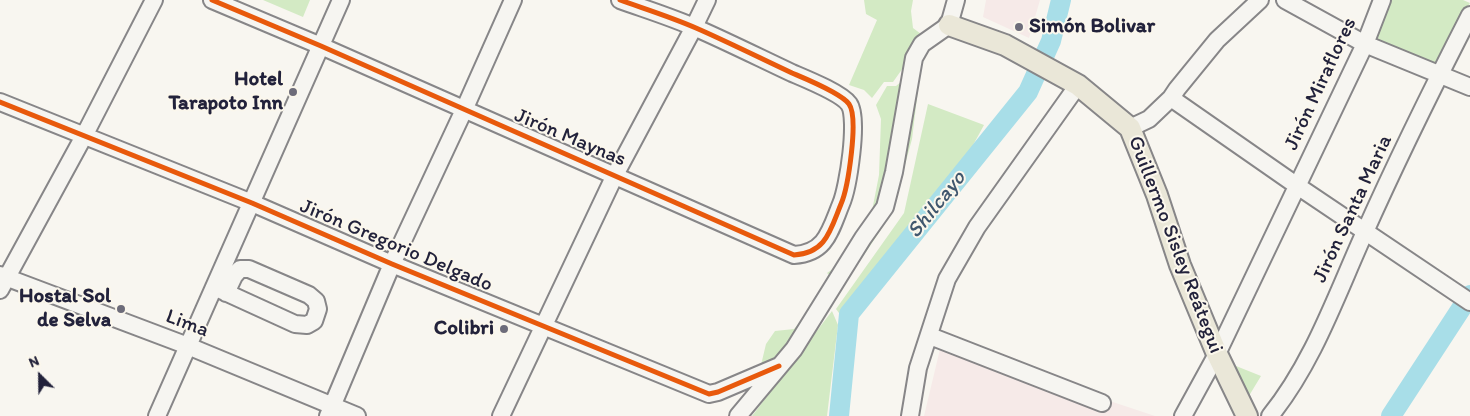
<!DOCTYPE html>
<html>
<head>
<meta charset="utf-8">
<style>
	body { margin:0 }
	#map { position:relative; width:1470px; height:416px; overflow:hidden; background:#f8f6f0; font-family:Itim,sans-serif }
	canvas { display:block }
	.north { position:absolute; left:15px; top:351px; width:50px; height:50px; -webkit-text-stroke:4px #fbf7ec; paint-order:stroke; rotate:337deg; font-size:14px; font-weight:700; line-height:20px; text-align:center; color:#22223b }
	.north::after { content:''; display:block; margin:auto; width:18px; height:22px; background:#22223b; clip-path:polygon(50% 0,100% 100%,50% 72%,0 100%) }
</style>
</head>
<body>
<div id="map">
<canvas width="1470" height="416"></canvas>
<div class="north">N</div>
</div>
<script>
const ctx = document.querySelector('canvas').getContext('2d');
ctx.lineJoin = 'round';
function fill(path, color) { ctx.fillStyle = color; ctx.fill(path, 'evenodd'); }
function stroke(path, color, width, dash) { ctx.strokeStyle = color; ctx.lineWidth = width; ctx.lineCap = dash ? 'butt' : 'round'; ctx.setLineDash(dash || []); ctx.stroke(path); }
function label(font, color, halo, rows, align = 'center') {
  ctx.font = font + ' Itim,sans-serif'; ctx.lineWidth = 4; ctx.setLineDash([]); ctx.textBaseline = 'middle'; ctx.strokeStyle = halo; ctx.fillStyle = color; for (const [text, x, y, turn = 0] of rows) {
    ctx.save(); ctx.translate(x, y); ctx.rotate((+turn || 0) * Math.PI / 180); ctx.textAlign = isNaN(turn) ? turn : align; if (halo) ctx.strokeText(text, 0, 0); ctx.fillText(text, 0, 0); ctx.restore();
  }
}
fill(new Path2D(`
	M986 0H1040L1029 38 983 17Z
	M941 345 1155 416H924Z`), '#f6eae8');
fill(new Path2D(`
	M263 0H310L303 17Z
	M864 0H913L911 11 913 28 925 37 893 82H884L872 98 864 90 849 85 877 20 866 14Z
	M1387 0H1463L1470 3 1433 70 1370 41Z
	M921 65 912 139 892 213 862 258 742 403 761 365 766 344 775 331 794 329 835 281 827 273 840 264 871 216 879 175 881 119 876 105 887 86H896Z
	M928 104 984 125 966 158 881 263 842 317 836 309 904 213Z
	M832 311 838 325 827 416H752Z
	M1221 360 1261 376 1241 409Z`), '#d3eac4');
stroke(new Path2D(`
	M839 416 849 314 1028 92 1051 41 1061 0
	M1391 416 1470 295`), '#a8dee8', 20);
const minor = new Path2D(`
	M212 0 321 46 794 255C826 253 830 231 841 204 848 188 859 118 849 104 841 93 806 79 792 73 760 58 728 42 696 28 671 17 645 9 620 0
	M1285 0 1365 44 1470 87
	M1171 98 1296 185 1470 302
	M0 102 252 203 392 264 709 394 718 392 779 366
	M1130 128 1149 119 1171 98 1177 89 1217 40 1260 0
	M0 275 188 346 357 416
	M214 287 295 324 307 325 314 321 318 309 316 301 309 295 249 269H240L234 276 226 293
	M0 290 84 136 154 0
	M930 336 1102 403
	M157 416 341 0
	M328 416 392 264 464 110 513 0
	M501 416 615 175 694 27 707 0
	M738 416 794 349 863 238 885 207 894 172 914 58 922 44 949 25 956 0
	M910 416 918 368 947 279 977 227 1078 85
	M1183 416 1217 354 1365 44 1382 0
	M1270 416C1313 363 1336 296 1364 234 1397 160 1433 87 1470 15`);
const major = new Path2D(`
	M949 25 1005 45 1078 85 1130 128 1157 195 1180 265 1217 354 1247 416`);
stroke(minor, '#878688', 20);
stroke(major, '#878688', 24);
stroke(minor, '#f6f5f1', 16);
stroke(major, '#eae7d8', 20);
stroke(new Path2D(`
	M212 0 321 46 794 255C826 253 830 231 841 204 848 188 859 118 849 104 841 93 806 79 792 73 760 58 728 42 696 28 671 17 645 9 620 0
	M0 102 252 203 392 264 709 394 718 392 779 366`), '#e8590c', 5);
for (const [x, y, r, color] of [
	[1019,27,5,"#6d6c7a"],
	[293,92,5,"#6d6c7a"],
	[121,309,5,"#6d6c7a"],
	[504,329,5,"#6d6c7a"]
]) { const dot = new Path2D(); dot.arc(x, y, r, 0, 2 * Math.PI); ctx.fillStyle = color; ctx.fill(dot); stroke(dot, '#fbf7ec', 2); }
label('bold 21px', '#22223b', '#fbf7ec', [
	["Simón Bolivar",1029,27,"left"],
	["Hotel",283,80],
	["Tarapoto Inn",283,104],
	["Hostal Sol",111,297],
	["de Selva",111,321],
	["Colibri",494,329]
], 'right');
label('21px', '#22223b', '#fbf7ec', [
	["Jirón Miraflores",1321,84,-65],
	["Jirón Maynas",570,138,23],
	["Jirón Santa Maria",1353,209,-65],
	["Guillermo Sisley Reátegui",1175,245,69],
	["Jirón Gregorio Delgado",396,246,23],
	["Lima",187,324,21]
]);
label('italic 22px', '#40576e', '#fbf7ec', [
	["Shilcayo",937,205,-51]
]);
</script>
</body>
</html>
